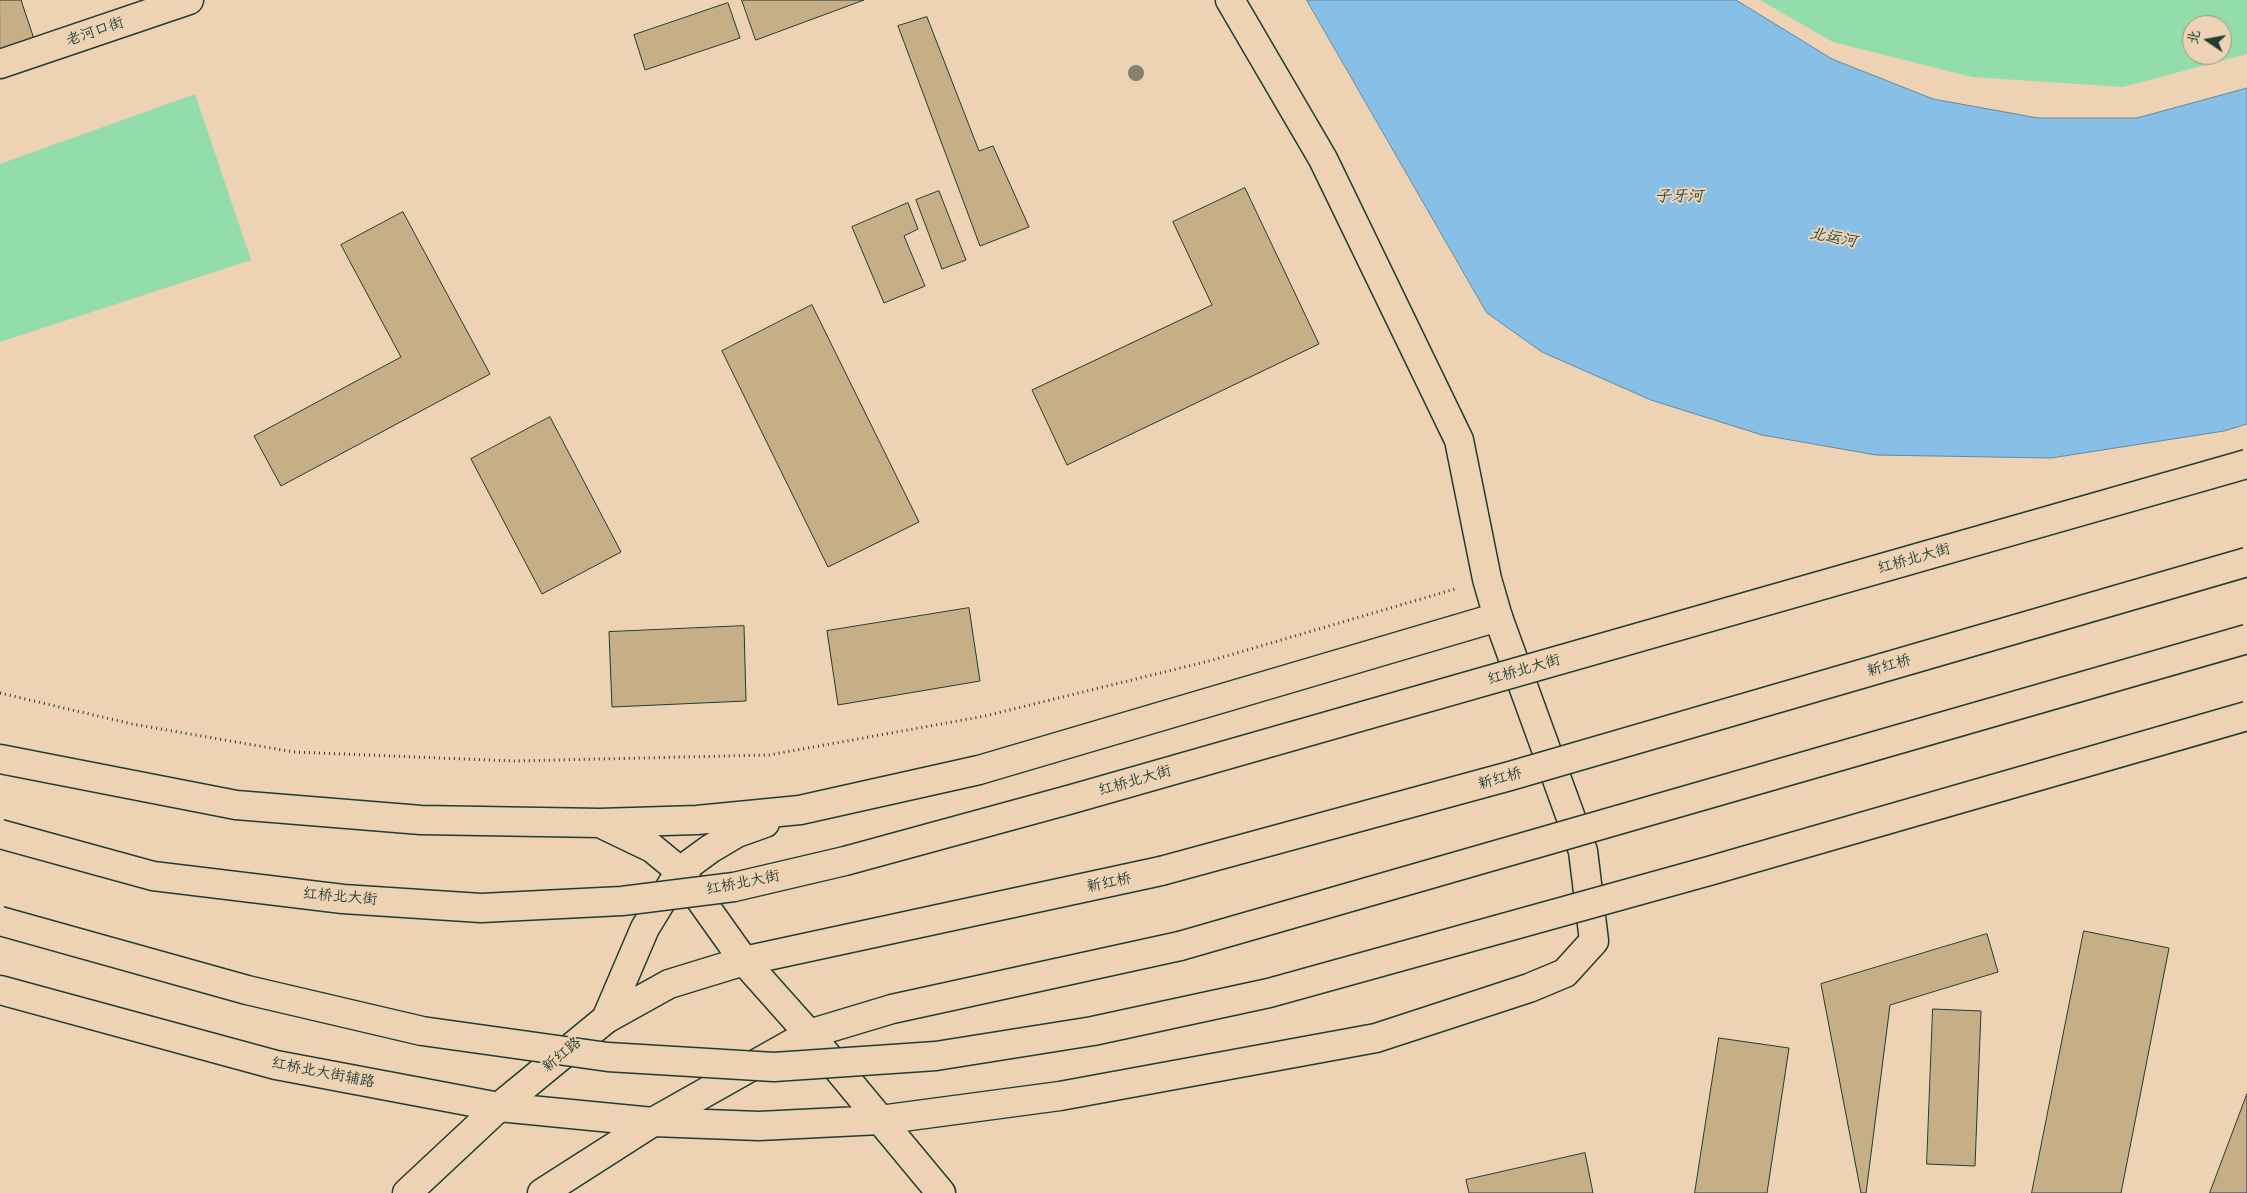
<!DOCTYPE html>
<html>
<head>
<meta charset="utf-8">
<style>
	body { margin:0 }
	#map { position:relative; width:2247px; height:1193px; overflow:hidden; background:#edd2b4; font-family:"Shantell Sans","LXGW WenKai TC",sans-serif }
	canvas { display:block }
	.north { position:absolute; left:2182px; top:15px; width:50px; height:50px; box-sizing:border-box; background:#edd2b4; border:1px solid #9b9681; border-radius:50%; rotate:282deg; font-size:14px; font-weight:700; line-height:20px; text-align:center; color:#1f3d34 }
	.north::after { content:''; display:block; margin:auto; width:18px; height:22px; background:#1f3d34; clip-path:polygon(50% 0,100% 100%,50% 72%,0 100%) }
</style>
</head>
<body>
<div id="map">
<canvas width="2247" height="1193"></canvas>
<div class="north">北</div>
</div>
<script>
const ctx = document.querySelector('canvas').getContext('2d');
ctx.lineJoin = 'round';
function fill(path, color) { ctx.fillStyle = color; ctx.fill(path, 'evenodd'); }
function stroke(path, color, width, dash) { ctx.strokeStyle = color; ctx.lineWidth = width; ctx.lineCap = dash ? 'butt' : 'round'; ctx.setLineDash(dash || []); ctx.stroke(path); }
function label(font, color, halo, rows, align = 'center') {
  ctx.font = font + ' "Shantell Sans","LXGW WenKai TC",sans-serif'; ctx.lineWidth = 4; ctx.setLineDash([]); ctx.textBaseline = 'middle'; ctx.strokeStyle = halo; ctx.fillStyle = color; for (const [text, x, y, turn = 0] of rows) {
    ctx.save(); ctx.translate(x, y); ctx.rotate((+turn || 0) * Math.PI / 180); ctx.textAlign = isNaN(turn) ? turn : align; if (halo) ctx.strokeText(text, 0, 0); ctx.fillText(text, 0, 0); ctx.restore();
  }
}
fill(new Path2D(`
	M1760 0H2247V54L2123 87 1972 77 1833 42ZM2192 25H2222V55H2192Z
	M195 94 251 260 0 342V164Z`), '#93dcab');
const water = new Path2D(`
	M1307 0H1736L1832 59 1933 99 2038 118H2137L2247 88V424L2224 431 2051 458 1876 455 1762 435 1651 400 1542 352 1487 313Z`);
fill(water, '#88bfe6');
stroke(water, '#5e8b9f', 1);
const building = new Path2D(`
	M0 0H21L34 39 0 50Z
	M742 0H864L756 40Z
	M728 3 740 38 645 70 634 35Z
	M927 17 979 151 993 146 1029 227 980 246 898 26Z
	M1245 188 1319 344 1067 465 1032 390 1212 305 1173 222Z
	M939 191 966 260 942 269 916 200Z
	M908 203 918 229 904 236 925 286 884 303 852 227Z
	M403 212 490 374 281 486 254 436 401 357 341 245Z
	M812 305 919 522 828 567 722 351Z
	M550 417 621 552 542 594 471 459Z
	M969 608 980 681 838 705 827 631Z
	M744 626 746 701 612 707 609 632Z
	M2084 931 2169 948 2121 1193H2032Z
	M1987 934 1998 972 1890 1005 1866 1193H1861L1821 984Z
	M1933 1009 1981 1011 1975 1166 1927 1164Z
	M1719 1038 1789 1048 1767 1193H1695Z
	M2247 1094V1193H2210Z
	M1585 1153 1593 1193H1469L1466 1180Z`);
fill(building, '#c6af87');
stroke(building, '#1f3d34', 1);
const street = new Path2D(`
	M1230 0 1323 159 1459 440 1487 579 1498 617
	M0 64 189 0`);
const secondary = new Path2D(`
	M0 759 236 805 421 820 600 823 697 820 800 810 979 770 1498 617 1583 851 1594 941 1565 973 1529 988 1376 1038 1060 1096 880 1120 759 1126 653 1122 499 1107 276 1065 0 990
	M604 825 652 848 680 871 744 961 809 1034 941 1193
	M606 1019 645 928 680 871 710 849 737 833 765 823`);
const primary = new Path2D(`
	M407 1193 499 1107 606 1019 669 984 744 961 1161 871
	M542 1193 653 1122 809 1034 892 1009 1180 946`);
stroke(street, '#1f3d34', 31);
stroke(secondary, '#1f3d34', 31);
stroke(primary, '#1f3d34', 31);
stroke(new Path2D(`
	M0 693 132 724 294 752 514 761 769 755 985 716 1213 660 1455 589`), '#1f3d34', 3, [1, 4]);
stroke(street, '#edd2b4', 28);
stroke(secondary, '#edd2b4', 28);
stroke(primary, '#edd2b4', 28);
const primaryBridge = new Path2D(`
	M0 834 153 876 343 899 481 908 622 901 734 887 845 861 1072 799 2247 464
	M1161 871 1510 776 2247 562
	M0 921 247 990 422 1031 608 1057 774 1067 936 1056 1093 1031 1269 993 1709 871 2247 716
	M1180 946 2247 639`);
stroke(primaryBridge, '#1f3d34', 31, []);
stroke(primaryBridge, '#edd2b4', 28);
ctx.fillStyle = '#7f8471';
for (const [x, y] of [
	[1136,73]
]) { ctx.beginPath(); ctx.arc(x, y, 8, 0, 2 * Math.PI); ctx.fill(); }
label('15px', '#1f3d34', '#edd2b4', [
	["老河口街",95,32,-19],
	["红桥北大街",1914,559,-16],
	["新红桥",1889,666,-16],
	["红桥北大街",1524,670,-16],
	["新红桥",1500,779,-16],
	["红桥北大街",1135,781,-16],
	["红桥北大街",743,883,-11],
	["新红桥",1109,883,-12],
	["红桥北大街",340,897,5],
	["新红路",562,1055,-40],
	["红桥北大街辅路",323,1073,11]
]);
label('italic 16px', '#2a4a46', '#edd2b4', [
	["子牙河",1679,197],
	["北运河",1833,238,11]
]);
</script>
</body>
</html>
